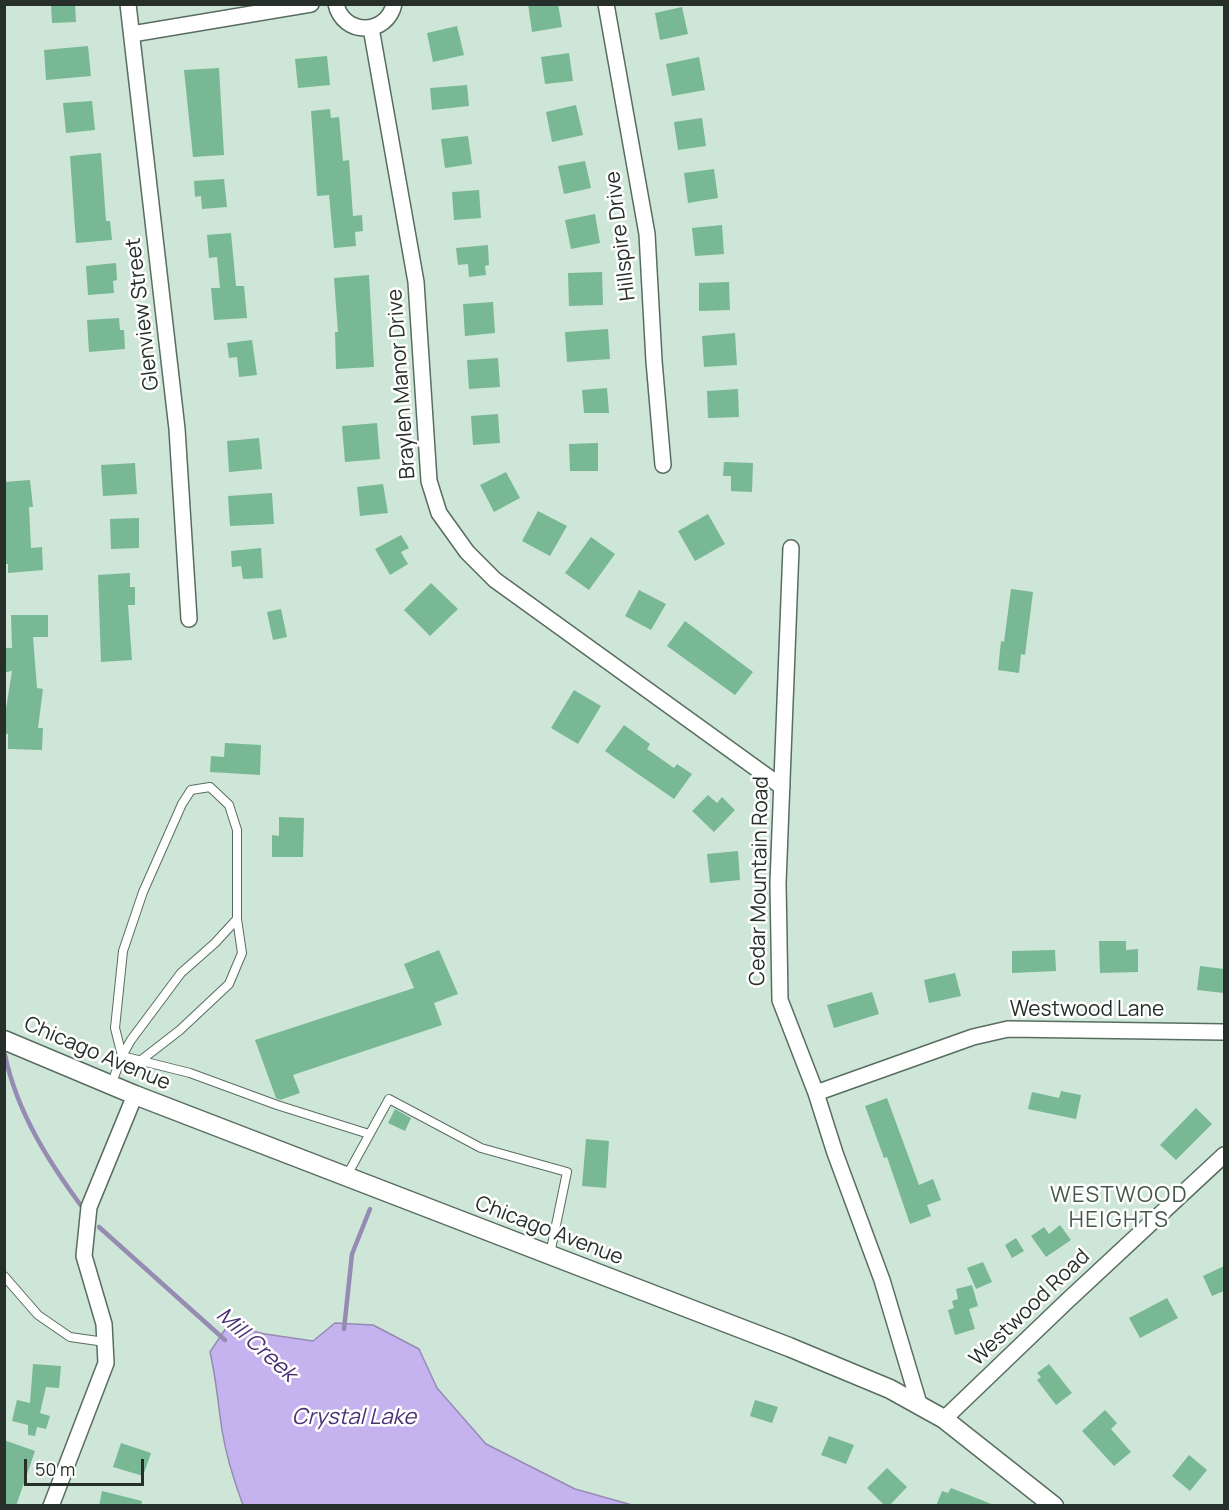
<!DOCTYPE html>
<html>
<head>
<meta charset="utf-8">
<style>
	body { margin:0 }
	#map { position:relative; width:1229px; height:1510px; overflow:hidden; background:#cee6d7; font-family:Manrope,sans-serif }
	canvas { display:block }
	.frame { position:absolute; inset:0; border:6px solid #262f29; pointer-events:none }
	.scale { position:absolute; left:24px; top:1459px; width:120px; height:27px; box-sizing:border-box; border:3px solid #262f29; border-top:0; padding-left:8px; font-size:18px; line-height:21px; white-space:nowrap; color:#262f29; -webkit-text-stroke:4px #fff; paint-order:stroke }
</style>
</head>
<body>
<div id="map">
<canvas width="1229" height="1510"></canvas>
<div class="frame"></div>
<div class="scale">50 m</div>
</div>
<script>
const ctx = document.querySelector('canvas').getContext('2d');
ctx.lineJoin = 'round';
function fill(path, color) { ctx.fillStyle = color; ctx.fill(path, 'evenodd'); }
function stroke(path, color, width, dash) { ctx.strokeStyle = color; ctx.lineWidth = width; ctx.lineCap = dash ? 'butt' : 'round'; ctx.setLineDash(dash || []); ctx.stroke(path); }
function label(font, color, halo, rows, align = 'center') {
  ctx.font = font + ' Manrope,sans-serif'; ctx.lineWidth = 5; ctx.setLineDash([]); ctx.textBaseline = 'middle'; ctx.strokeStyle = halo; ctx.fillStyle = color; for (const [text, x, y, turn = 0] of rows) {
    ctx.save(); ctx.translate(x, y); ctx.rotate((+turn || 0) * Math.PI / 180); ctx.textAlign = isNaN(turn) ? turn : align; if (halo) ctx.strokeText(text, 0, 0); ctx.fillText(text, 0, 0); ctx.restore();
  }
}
const water = new Path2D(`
	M335 1323 373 1325 419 1349 437 1388 486 1444 575 1489 632 1505H243C234 1481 226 1455 222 1430 218 1403 216 1378 210 1352L228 1325 265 1334 313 1341Z`);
fill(water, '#c4b3ee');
stroke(water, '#958bb3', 1.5);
stroke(new Path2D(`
	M5 1055C17 1113 50 1164 85 1211
	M99 1227 225 1340
	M344 1329 352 1254 370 1209`), '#958bb3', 4.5);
fill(new Path2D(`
	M51 4H75L76 22 52 23Z
	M528 4H558L562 27 532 32Z
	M682 7 688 34 660 40 655 13Z
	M457 26 464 55 433 62 427 33Z
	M88 46 91 76 46 80 44 50Z
	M569 53 573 81 545 84 541 57Z
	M327 56 330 85 298 88 295 59Z
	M699 57 705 90 672 96 666 64Z
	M219 68 224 155 193 157 184 70Z
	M467 85 469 106 432 110 430 88Z
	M92 101 95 130 66 133 63 103Z
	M576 105 583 135 552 142 546 112Z
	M330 109 331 118 339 117 343 161 349 160 353 216 362 215 363 231 355 232 356 246 334 248 329 195 317 196 311 111Z
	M702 118 706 146 678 150 674 122Z
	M468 136 472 164 445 168 441 139Z
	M101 153 106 221H110L112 240 76 243 70 156Z
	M585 161 591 188 564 194 558 166Z
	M714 169 718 198 688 203 684 173Z
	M224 179 227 207 202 209 201 196 195 197 194 181Z
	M479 190 481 218 454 220 452 192Z
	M595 214 600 243 571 249 565 220Z
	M722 225 724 254 695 256 692 228Z
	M231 233 236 286H244L247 318 214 320 211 288H220L217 257 209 258 207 235Z
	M488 245 489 265 485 266 486 275 469 277 468 264 458 265 456 248Z
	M116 263 117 280 113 281 114 293 88 295 86 266Z
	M602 272 603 305 569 306 568 273Z
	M369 275 374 367 336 369 335 332H338L334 278Z
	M729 282 730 310 699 311V283Z
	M493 302 495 333 465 336 463 304Z
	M119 318 120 330H124L125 349 89 352 87 320Z
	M608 329 610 359 567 362 565 332Z
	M735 333 737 365 704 367 702 336Z
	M252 340 257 375 239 377 237 357 229 358 227 343Z
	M498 358 500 387 469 389 467 360Z
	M607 388 609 413H584L582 390Z
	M738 389 739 417 708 418 707 391Z
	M498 414 500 443 473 445 471 416Z
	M377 423 380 459 345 462 342 426Z
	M259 438 262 469 229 472 227 441Z
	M598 443V471H570L569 444Z
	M724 462 753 463 752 492 731 491V476H723Z
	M135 463 137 494 103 496 101 465Z
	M506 472 520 498 494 512 480 485Z
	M30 480 33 507H29L31 548 42 547 43 570 8 573V564H4V482Z
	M383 484 388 513 360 516 357 487Z
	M272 493 274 524 230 526 228 496Z
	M538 511 567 526 550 556 522 541Z
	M708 514 725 544 695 561 678 531Z
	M139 518V548L111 549 110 519Z
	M401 535 409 548 401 552 408 564 390 575 375 549Z
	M591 537 615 554 589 590 565 573Z
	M261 548 263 578 243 579 241 566 232 567 231 551Z
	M130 573V587H135V605H128L132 660 101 662 98 575Z
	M431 583 458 609 430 636 404 610Z
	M1011 589 1033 592 1025 655 1021 654 1019 673 998 670 1001 641 1004 642Z
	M639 590 666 604 651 630 625 616Z
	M281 609 287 637 273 640 267 612Z
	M11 615H48V637H33L37 688 43 689 38 728H43L42 750 8 749V734H4V721L12 671 6 672 5 648H12Z
	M685 621 753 672 735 695 667 646Z
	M574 690 601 706 578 744 551 728Z
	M624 725 650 744 647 749 674 768 677 764 692 774 674 799 605 751Z
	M225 743 261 745 260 775 210 772 211 756 224 757Z
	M708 795 717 803 722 797 735 810 714 832 692 811Z
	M279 817 304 818 303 857H272V835L279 836Z
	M738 851 740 880 710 883 707 854Z
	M1099 941H1126V950L1138 949V972L1100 973Z
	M439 950 458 994 434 1003 442 1025 293 1075 300 1093 280 1100 276 1098 255 1040 414 988 404 964Z
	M1055 950 1056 971 1012 973V951Z
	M1200 966 1224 969V993L1197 990Z
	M955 973 961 996 929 1003 924 980Z
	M872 992 879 1014 834 1028 827 1005Z
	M1061 1091 1081 1095 1076 1119 1028 1109 1032 1092 1059 1098Z
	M887 1098 919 1185 933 1179 941 1200 927 1205 931 1216 910 1224 887 1157 884 1158 865 1106Z
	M1196 1108 1212 1124 1176 1160 1160 1145Z
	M395 1109 411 1118 405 1131 388 1123Z
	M586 1139 609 1141 606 1188 582 1186Z
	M1060 1225 1071 1240 1046 1257 1031 1236 1044 1227 1049 1234Z
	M1016 1238 1024 1251 1012 1258 1005 1245Z
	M983 1262 992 1282 976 1289 967 1268Z
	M1224 1266V1291L1212 1296 1203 1276Z
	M972 1285 978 1306 969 1309 975 1329 955 1335 948 1310 954 1308 952 1301 958 1299 956 1289Z
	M1167 1298 1178 1318 1140 1338 1129 1318Z
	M33 1364 61 1366 59 1388 46 1387 40 1413 50 1416 46 1429 37 1427 35 1436 28 1435V1425L12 1421 17 1400 30 1403Z
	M1049 1364 1072 1393 1056 1405 1037 1380 1041 1377 1037 1373Z
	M755 1400 778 1407 772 1423 750 1416Z
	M1105 1410 1117 1423 1111 1429 1131 1452 1114 1466 1082 1431Z
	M829 1436 854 1445 846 1464 821 1455Z
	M4 1440 35 1451 16 1506H4Z
	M121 1443 151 1453 143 1476 113 1467Z
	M1189 1455 1207 1470 1190 1491 1172 1476Z
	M887 1468 907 1487 889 1506H885L867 1488Z
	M951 1488 994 1505V1506H936L942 1491 948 1493Z
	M102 1491 142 1501 141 1506H99Z`), '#79b894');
const service = new Path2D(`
	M210 787 229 805 237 830V919L215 943 181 973 131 1040 122 1056 115 1028 123 951 143 892 182 804 191 790Z
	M140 1061 180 1030 229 984 242 953 237 919
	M111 1085 122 1056 190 1073 277 1105 369 1134
	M346 1177 389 1099 481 1148 567 1172 550 1254
	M4 1276 38 1315 70 1337 105 1342`);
const minor = new Path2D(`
	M128 4 177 429 189 619
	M336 4C343 36 387 36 394 4
	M606 4 647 234 654 361 663 465
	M371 28 416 282 429 481 439 513 467 552 495 580 782 787
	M132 34 311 4
	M791 548 778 883 780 1000 816 1093 835 1153 882 1280 920 1407
	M816 1093 973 1037 1008 1029 1224 1032
	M944 1419 1066 1302 1224 1155
	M51 1506 106 1363 104 1324 84 1256 89 1207 135 1095`);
const tertiary = new Path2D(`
	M4 1040 135 1095 789 1347 890 1389 944 1419 1054 1506`);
stroke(service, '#586d60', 10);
stroke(minor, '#586d60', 18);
stroke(tertiary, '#586d60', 21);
stroke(service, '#fff', 8);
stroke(minor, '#fff', 15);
stroke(tertiary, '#fff', 18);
label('21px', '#262f29', '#fff', [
	["Hillspire Drive",621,236,-97],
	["Glenview Street",143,314,-97],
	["Braylen Manor Drive",402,384,-94],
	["Cedar Mountain Road",760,881,-89],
	["Westwood Lane",1087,1010],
	["Chicago Avenue",97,1054,23],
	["Chicago Avenue",549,1231,21],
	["Westwood Road",1030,1308,-44]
]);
ctx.letterSpacing = '1.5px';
label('22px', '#44584c', '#fff', [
	["WESTWOOD",1119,1196],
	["HEIGHTS",1119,1221]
]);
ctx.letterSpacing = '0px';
label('italic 22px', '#4a3176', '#fff', [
	["Mill Creek",256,1345,42],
	["Crystal Lake",354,1418]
]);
</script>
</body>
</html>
